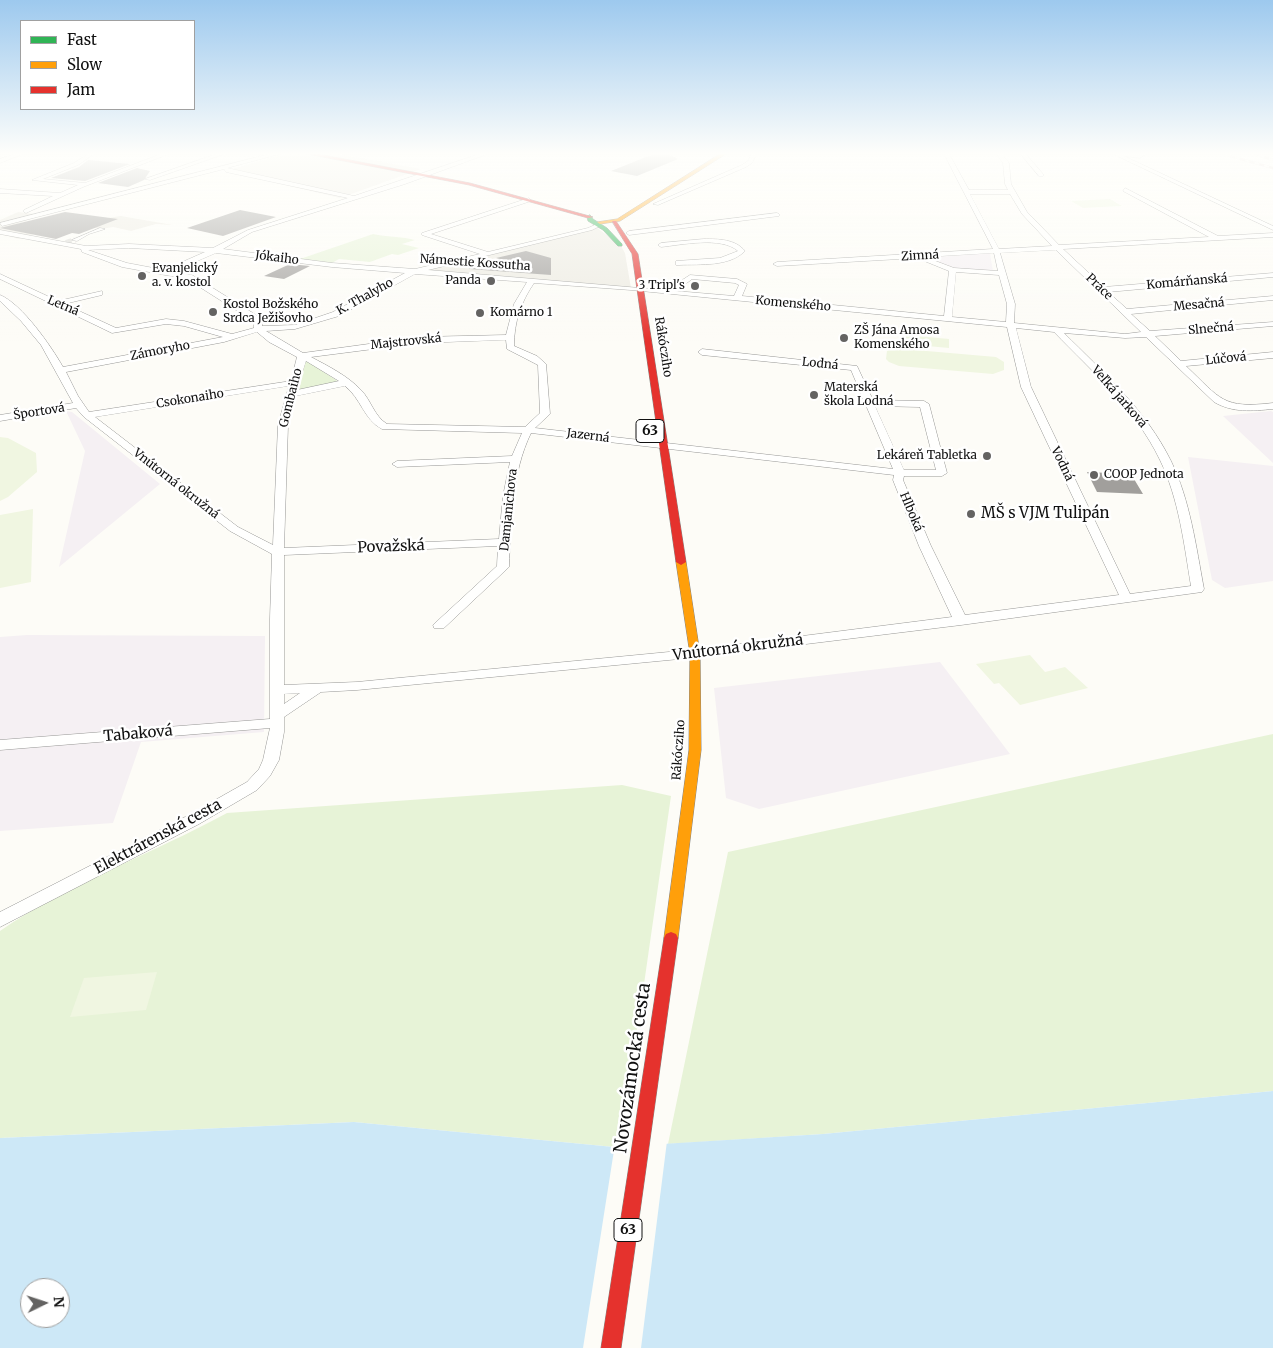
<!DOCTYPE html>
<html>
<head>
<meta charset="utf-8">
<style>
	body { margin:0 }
	#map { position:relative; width:1273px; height:1348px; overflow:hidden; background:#fdfcf7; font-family:Merriweather,serif }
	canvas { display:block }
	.legend { position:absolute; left:20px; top:20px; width:175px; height:90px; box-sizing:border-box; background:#fff; border:1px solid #a0a0a0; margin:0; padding:6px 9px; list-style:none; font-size:15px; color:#111 }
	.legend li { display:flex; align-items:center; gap:10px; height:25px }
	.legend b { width:25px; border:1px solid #a0a0a0 }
	.north { position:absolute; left:20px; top:1278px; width:50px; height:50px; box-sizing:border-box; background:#fff; border:1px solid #a0a0a0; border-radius:50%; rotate:86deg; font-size:14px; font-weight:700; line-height:20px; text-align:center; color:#111 }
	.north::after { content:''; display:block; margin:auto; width:18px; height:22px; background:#646362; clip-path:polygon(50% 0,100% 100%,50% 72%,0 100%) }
</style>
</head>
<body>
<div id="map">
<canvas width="1273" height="1348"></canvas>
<ul class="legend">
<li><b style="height:6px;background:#30b455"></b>Fast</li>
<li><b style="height:6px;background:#ff9f0a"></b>Slow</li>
<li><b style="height:6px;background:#e5322d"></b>Jam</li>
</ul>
<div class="north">N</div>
</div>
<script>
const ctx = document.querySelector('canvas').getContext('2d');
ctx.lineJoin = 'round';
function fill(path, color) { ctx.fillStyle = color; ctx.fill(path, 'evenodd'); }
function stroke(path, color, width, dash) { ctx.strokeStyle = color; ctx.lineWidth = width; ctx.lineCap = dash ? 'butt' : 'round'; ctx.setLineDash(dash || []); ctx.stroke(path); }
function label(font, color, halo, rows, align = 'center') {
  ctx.font = font + ' Merriweather,serif'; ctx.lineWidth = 5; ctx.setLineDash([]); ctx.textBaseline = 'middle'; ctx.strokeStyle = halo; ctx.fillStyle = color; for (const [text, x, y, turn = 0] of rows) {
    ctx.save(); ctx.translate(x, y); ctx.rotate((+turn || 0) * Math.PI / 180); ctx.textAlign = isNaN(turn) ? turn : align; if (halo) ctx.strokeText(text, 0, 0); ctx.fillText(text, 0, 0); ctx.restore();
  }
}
fill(new Path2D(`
	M990 253 993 271 952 269 922 258Z
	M66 411 72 412 160 484 59 567 85 451Z
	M1271 411 1273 412V463L1223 416Z
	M1188 457 1273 466V581L1225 588 1212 580Z
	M27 635 265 636 264 732 141 742 113 823 0 831V637Z
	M940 662 1010 754 759 809 726 798 714 688Z`), '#f5f0f3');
fill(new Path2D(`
	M373 234C387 237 400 236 415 240L402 244 419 248 398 255 392 254 370 262 339 259 332 263 300 259Z
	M304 359 339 382 296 391Z
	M1273 734V1091L823 1134 668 1144 728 852Z
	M622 785 671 796 642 998 625 1105 614 1147 354 1122 0 1138V931C71 882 152 854 227 813Z`), '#e7f3d7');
fill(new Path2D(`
	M1110 199 1122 206 1083 208 1071 201Z
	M906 335 949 339V348L905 344Z
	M892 348 996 357 1004 362V370L993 374 899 366 889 362 886 359 887 351Z
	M0 437 8 438 36 453 37 472 8 497 0 501Z
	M33 509 31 582 0 588V515Z
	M1030 655 1045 672 1065 667 1088 688 1020 705 999 683 994 684 976 664Z
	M157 972 146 1010 70 1017 84 978Z`), '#f0f6e1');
fill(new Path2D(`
	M291 152H327L421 169 340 198 225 171Z
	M18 212 42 215 17 224 47 229 19 239 0 234V220Z
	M120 216H121L173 225 156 224 131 231 113 227 102 229 90 227 108 218Z
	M596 227 621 246 625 253 631 288 414 272Z`), '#edebe2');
fill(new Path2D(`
	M1273 1091V1348H0V1138L354 1122 614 1147 823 1134ZM30 1288H60V1318H30Z`), '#cde8f7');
fill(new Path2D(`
	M667 1141 641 1348H583L615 1144Z`), '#fdfcf7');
fill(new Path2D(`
	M651 153H666L678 159 637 176 611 171 651 155Z
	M88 160 130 164 85 181 51 178 79 167Z
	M137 168 150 171 144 180 128 187 98 183Z
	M240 210 276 217 223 236 187 228Z
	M65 212 118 219 79 234 72 233 56 239 0 228Z
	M526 251 551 258V275L469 269V264L500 259 496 258Z
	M290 264 310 266 284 279 264 276Z
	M1087 472 1131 474 1143 494 1097 492Z`), '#a19f9c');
stroke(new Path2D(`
	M66 243 75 240`), '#dad9d4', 6, [6, 3]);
const street = new Path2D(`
	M20 152H28L0 163V159Z
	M91 152H97L78 165 43 179 85 183 166 152H174L83 187 26 213 24 212V210L53 196 0 193V189L60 193 78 185 32 180 74 163Z
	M222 152H230L150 180 145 179Z
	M277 152H287L227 168 354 196 485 152H493L405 184 252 232 223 249 332 263 415 269 480 254 422 235V233L529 198 531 201 431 234 488 252 588 228 599 223 602 225 592 230 428 270 734 296 739 285 735 283 692 279 683 286 676 284 690 275 737 279 747 284 742 296 944 316 949 271 917 258 777 266 773 264 777 262 993 249 943 152H948L969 190H1008L1005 184 1003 163 995 152H1000L1009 163 1011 184 1027 212 1059 245 1209 237 1123 191 1125 188 1218 236 1273 233V237L1063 249 1104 287 1273 273V277L1108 292 1127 309 1273 296V300L1131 314 1150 331 1273 322V326L1155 336 1181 361 1273 352V358L1186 366C1221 399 1222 409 1273 403V409C1252 411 1233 413 1214 402L1146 337 1125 338 1064 333C1103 372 1146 410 1171 461 1190 500 1196 546 1204 589L1202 592 961 625 700 657 357 690 321 692 284 717V732L279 760 270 776 257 790 199 824 0 927V912L187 816 247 782 259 769 263 760 270 728 0 750V740L270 719V619L272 554 230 531 84 417 76 408 0 421V415L73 403 41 345 21 321 0 301V295C22 304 51 346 63 367L223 337 184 326 166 324 112 333 0 279V274L58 301 102 291V295L64 304 116 328 166 319 184 321 232 334 254 328V323L250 319 187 279 122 267 82 252 81 249 0 234V230L86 246 129 244 213 248 248 230 348 198 226 172 224 169 2 226 0 223ZM970 194H1010L1022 214 1052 246 999 249ZM129 248 205 252 164 270 127 263 88 250ZM1056 250 1141 332 1125 334 1014 323 1015 304 1000 253ZM216 253 332 267 405 273 333 312 295 325 262 326V323L256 315 192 275 172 272ZM994 253 998 271 954 268 925 257ZM956 272 999 275 1007 304 1006 322 952 317ZM415 274 527 282 514 304 506 335 420 337 303 353 266 331 295 329 339 316ZM534 283 631 290 1007 327 1021 387 1119 595 965 615 931 546 903 480 904 476H942L947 473 929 404 924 401 873 400 857 366 702 349 698 352 702 355 851 370 893 469 535 428 550 414 546 364 537 356 514 346C514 322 521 302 534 283ZM1016 328 1054 332C1093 372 1136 410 1160 460 1179 499 1184 544 1191 586L1130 594 1031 387ZM257 332 269 342 297 357 291 381 89 412 78 396 66 372 224 342ZM506 340 507 349 538 365 540 413 525 427 387 424C374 416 371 400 361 390 348 376 328 366 311 357L420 343ZM306 361 339 381 297 390ZM289 386 278 425 273 545 238 527 95 417ZM345 386C361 398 364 420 382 429L522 433 512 456 397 461 392 464 397 467 510 462 503 496 499 539 284 548 288 425 296 396ZM875 406 920 407 936 470H904ZM531 433 894 475 893 480 919 546 952 617 700 649 357 682 284 685V555L498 546 497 566 433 625 434 628H444L509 567C511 523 511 474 531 433ZM300 693 284 704V694Z
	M752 152H758L752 163 746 167 658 205 653 204 742 165 748 161Z
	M1019 152H1024L1043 174V176H1039Z
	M1117 152 1139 154 1149 152 1140 158 1124 156 1273 226V230L1111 153Z
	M777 213 779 214V216L629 235 626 233 629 231Z
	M100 228 105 229 89 234 77 241 72 240Z
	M704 239C719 239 735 239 745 251 729 267 701 264 679 265H676V261L720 258 738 251C721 236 681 245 661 247L658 245 661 243Z`);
const fast = new Path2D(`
	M590 215 593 219 607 228 622 244V246H618L603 230 588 221 587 217Z`);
const slow = new Path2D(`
	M723 152H729L620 221 600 224 597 222 617 219Z
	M681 559 686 562 700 654 701 750 678 938 676 942 671 944 666 942 664 938 689 750 690 654 676 562Z`);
const jam = new Path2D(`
	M297 152H308L470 183 593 217 588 218 469 185Z
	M612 221H616L638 254 686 562 681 565 676 562 632 254Z
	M671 932 676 934 678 938 621 1348H601L664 938 666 934Z`);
stroke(street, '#979795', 1);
stroke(fast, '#858482', 1);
stroke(slow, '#858482', 1);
stroke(jam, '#858482', 1);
fill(street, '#fffffe');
fill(fast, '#30b455');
fill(slow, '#ff9f0a');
fill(jam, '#e5322d');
const rail = new Path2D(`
	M1216 152 1273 168
	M1250 152 1273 160`);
stroke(rail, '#d9c6c7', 2.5);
stroke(rail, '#fff', 2, [5]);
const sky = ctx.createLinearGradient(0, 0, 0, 341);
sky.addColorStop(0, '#9dc9ee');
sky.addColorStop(0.45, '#fefefb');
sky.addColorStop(1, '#fefefb00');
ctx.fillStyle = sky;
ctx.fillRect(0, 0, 1273, 341);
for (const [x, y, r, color] of [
	[142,276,5,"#646362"],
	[491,281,5,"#646362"],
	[695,286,5,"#646362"],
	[213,312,5,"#646362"],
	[480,313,5,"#646362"],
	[844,338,5,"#646362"],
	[814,395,5,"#646362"],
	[987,456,5,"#646362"],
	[1094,475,5,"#646362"],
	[971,514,5,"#646362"]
]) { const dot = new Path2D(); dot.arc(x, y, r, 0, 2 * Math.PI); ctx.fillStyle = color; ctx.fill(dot); stroke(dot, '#fff', 2); }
label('12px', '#111', '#fff', [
	["Zimná",920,256,-3],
	["Jókaiho",277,258,7],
	["Námestie Kossutha",475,263,4],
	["Komárňanská",1187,282,-5],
	["Práce",1099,287,44],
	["K. Thalyho",365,297,-29],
	["Komenského",793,304,5],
	["Mesačná",1199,305,-5],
	["Letná",63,306,23],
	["Slnečná",1211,329,-5],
	["Majstrovská",406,342,-6],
	["Rákócziho",663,347,81],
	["Zámoryho",160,351,-11],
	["Lúčová",1226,359,-6],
	["Lodná",820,364,6],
	["Veľká jarková",1119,397,49],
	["Gombaiho",291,398,-76],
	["Csokonaiho",190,399,-9],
	["Športová",39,412,-9],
	["Jazerná",588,436,7],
	["Vodná",1062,464,64],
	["Vnútorná okružná",176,484,38],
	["Damjanichova",509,510,-84],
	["Hlboká",911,512,67],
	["Rákócziho",679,750,-86]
]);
label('12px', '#111', '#fff', [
	["Evanjelický",152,269],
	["a. v. kostol",152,283],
	["Panda",481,281,"right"],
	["3 Tripl's",685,286,"right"],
	["Kostol Božského",223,305],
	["Srdca Ježišovho",223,319],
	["Komárno 1",490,313],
	["ZŠ Jána Amosa",854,331],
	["Komenského",854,345],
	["Materská",824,388],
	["škola Lodná",824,402],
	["Lekáreň Tabletka",977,456,"right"],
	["COOP Jednota",1104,475]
], 'left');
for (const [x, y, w] of [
	[650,431,28],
	[628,1230,28]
]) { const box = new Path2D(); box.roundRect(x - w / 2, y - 11.5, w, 23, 4); ctx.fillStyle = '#fff'; ctx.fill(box); stroke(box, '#111', 1); }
label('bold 14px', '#111', null, [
	["63",650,431],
	["63",628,1230]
]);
label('15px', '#111', '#fff', [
	["MŠ s VJM Tulipán",981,514]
], 'left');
label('15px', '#111', '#fff', [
	["Považská",391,547,-2],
	["Vnútorná okružná",738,648,-7],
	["Tabaková",138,734,-5],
	["Elektrárenská cesta",158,837,-28]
]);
label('18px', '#111', '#fff', [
	["Novozámocká cesta",633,1068,-82]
]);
</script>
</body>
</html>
